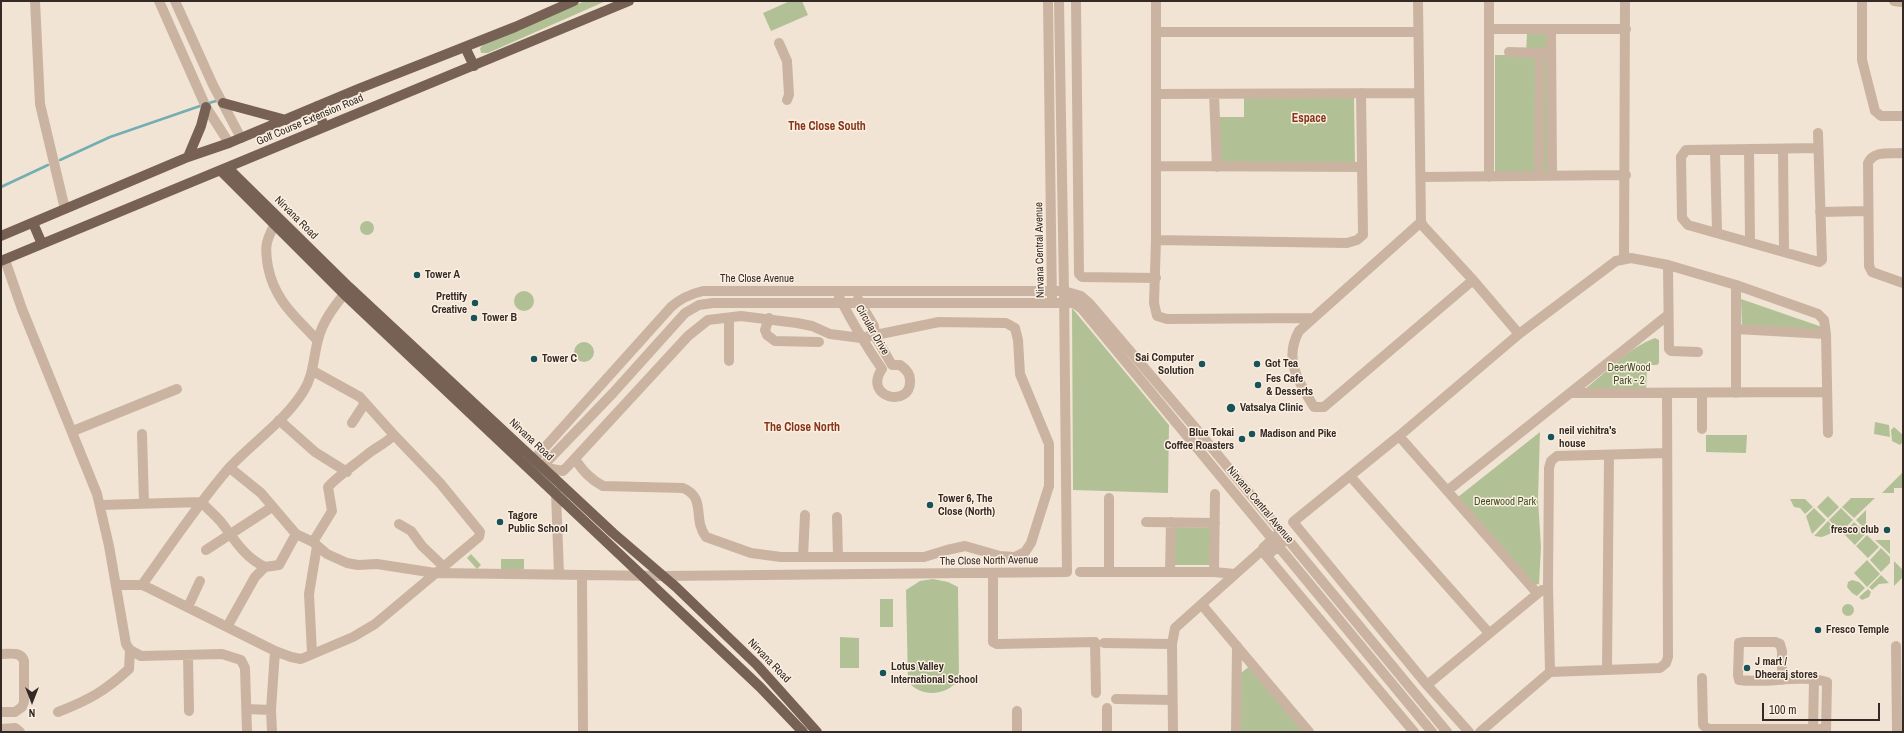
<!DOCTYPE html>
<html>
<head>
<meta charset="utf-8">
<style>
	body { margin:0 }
	#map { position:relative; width:1904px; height:733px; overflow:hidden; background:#f2e4d5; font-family:"Archivo Narrow",sans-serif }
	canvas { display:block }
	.frame { position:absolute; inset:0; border:2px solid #342924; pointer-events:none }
	.north { position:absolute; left:12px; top:681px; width:40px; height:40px; -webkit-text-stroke:3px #faefe1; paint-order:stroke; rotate:180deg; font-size:11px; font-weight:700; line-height:16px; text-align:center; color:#342924 }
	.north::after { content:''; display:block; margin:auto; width:14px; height:18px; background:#342924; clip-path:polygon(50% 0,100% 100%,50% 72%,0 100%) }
	.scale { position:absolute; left:1762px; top:703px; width:118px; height:18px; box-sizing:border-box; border:2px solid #342924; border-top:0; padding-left:5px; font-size:12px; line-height:14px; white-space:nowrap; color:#342924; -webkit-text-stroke:3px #faefe1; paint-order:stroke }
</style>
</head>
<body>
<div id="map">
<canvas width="1904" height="733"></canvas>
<div class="frame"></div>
<div class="north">N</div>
<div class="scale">100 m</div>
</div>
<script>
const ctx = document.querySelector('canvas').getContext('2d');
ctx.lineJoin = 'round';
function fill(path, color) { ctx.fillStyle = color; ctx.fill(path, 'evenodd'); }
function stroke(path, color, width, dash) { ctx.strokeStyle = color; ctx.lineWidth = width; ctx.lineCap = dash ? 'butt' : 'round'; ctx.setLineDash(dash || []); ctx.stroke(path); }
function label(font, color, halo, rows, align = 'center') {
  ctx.font = font + ' "Archivo Narrow",sans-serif'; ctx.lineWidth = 3; ctx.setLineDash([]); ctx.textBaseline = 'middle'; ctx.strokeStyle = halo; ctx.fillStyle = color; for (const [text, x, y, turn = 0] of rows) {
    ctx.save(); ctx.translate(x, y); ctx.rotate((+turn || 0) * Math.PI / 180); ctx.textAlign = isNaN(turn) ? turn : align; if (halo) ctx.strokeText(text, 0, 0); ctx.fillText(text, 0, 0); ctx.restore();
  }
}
fill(new Path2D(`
	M585 1H606L488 53H481L480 48 485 43Z
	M790 1H802L808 15 771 31 763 13Z
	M1527 32H1548V171L1495 173V55H1526Z
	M1244 98H1354L1355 162 1221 163 1219 117H1244Z
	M360 228a7 7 0 1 1 14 0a7 7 0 1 1-14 0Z
	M514 301a10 10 0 1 1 20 0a10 10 0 1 1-20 0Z
	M1741 299 1822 327 1819 332 1742 328Z
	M1072 308 1169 425 1168 493 1073 490Z
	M1655 338 1659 340V363L1657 365H1650L1647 368 1646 392 1585 389C1607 372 1628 348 1655 338Z
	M574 352a10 10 0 1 1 20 0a10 10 0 1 1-20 0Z
	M1875 422 1889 425 1890 437 1874 434Z
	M1894 427 1903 435V442L1900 445 1892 441 1891 430Z
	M1540 432 1538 499 1541 547 1539 584 1534 585 1458 497Z
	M1706 435H1747L1746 453 1706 452Z
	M1903 472V488H1894V493H1882Z
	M1828 496 1839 507 1828 518 1817 507Z
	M1851 498H1875L1854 518 1842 507Z
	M1790 499H1805L1813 507 1805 514 1800 508 1794 507Z
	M1814 508 1826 520 1812 534 1806 516Z
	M1841 508 1853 520 1841 532 1829 520Z
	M1866 510V530L1856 520Z
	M1828 521 1837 531 1822 537 1814 536Z
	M1854 522 1866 533 1855 545 1843 533Z
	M1175 527 1212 528 1211 565H1175Z
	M1867 535 1879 547 1868 558 1856 546Z
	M1875 540H1890V554Z
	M1881 548 1890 557V563L1881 572 1870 560Z
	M471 554 481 565 477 569 467 558Z
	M501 559H524V569L501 570Z
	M1867 560 1880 574 1867 587 1854 573Z
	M1894 561 1903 570V577L1894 586Z
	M1881 575 1889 583 1879 584 1872 590 1869 587Z
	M933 579 948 582 958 587 959 679C947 696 922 698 908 682L906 590 920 581Z
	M1852 580 1859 582 1865 588 1857 596 1852 593 1847 587 1848 582Z
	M1868 589 1871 592 1869 597 1862 600 1859 597Z
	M880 599H893V627H880Z
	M1842 610a6 6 0 1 1 12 0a6 6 0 1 1-12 0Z
	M840 637 859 638V668H840Z
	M1251 665 1306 732H1241V673Z`), '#b2c195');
stroke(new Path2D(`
	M209 103 216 101
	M60 160 110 137 200 106
	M1 187 48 165`), '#73aeb0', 2.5);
stroke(new Path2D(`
	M35 1 40 104 65 209
	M159 1 206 107 229 143
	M175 1 213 85 241 138
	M1048 1 1052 303H1074L1082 309 1432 732
	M1059 1 1064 291 1081 296 1090 304 1198 431 1447 732
	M1076 1 1079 274 1082 277 1156 278
	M1156 1V240L1154 303 1157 316 1167 319 1312 318
	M1418 1 1421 222 1424 227 1473 280 1519 334
	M1862 1V60L1875 111 1881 116H1903
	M1894 1 1901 2
	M1489 29H1626
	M1551 29 1552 176
	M1156 32H1418
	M779 43 787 61 789 95 787 100
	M1509 52 1546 53
	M1156 94 1419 93
	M1214 94 1217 167
	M1818 133 1822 260 1819 262 1688 225 1682 218 1681 157 1686 150 1818 148
	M1749 149 1750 242
	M1783 149 1784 252
	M1715 150 1717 232
	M1903 153C1890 154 1874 150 1868 163L1869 266 1872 272 1903 283
	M1156 166 1361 167
	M1539 176 1540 52
	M1421 177 1626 175
	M1489 177V1
	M1820 212 1868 211
	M1421 222 1299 331C1283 360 1299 382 1314 407H1324L1473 280
	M274 226C265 242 265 249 268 267 275 301 295 316 317 340
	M1156 240 1347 243 1357 240 1363 235 1361 93
	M1624 258 1625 1
	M5 260 22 309 97 494 109 546 126 644 130 650 141 656 222 654 241 660 245 668 247 732
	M1668 265 1669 349 1671 351 1698 352
	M1736 285V393
	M839 297C852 322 866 346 882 369 862 398 912 409 910 380 910 373 906 369 900 365H892L875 336 874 326 858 299
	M769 318 765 330 767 335 775 341 819 342
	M1736 329 1826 334
	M729 361V318
	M1570 393 1827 392
	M1702 393V429
	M279 420 315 452 347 472
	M352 423 365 403
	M73 431 177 389
	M142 434 144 503
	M1399 436 1537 593
	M230 468 261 493 296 534 313 542 327 554 347 563 358 565 377 564 435 573 662 576 1067 572 1064 291H703C690 294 681 298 671 307L529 465
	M537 472 613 393 685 313 699 305 713 303H1052
	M548 473 552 469 563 471 568 466 688 336 708 320 741 316 797 323 812 326 830 334 861 338 939 322 1006 323 1015 328 1018 340 1020 374 1049 444V486L1031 543 1025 552 1015 557 1000 556 965 546 947 550 924 557H781L751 553 706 537C692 519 707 498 683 488L603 486C590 479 583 471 575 459
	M1350 476 1489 633
	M1447 491 1668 315
	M556 493 559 574
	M1109 498V572
	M101 505 201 502C208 509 215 515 221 522 235 540 244 557 265 567
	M837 517 838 557
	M1146 522 1215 523
	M399 524 411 531 422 546 444 567
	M1277 535 1263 548 1264 553 1414 732
	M313 542 332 511 328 487C338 476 357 463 369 453 377 447 386 443 394 435
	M206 550 272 507
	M803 557 805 515
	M1080 572H1214L1235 574
	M1170 572 1171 522
	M1214 572 1215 494
	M993 573V642L997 644 1095 642 1096 693
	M582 575 583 732
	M116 585H142L149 588 275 651 271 710 272 732
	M142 585C170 546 197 505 229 468 253 442 284 422 303 392 314 375 313 358 318 340 322 321 337 303 349 288
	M1202 605 1309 732
	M188 607 200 581
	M227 627 255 577 265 567 279 565 296 534
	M1104 643 1172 644
	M1896 646 1897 732
	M275 651 291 657 301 659 353 637 375 624 479 537 480 532 440 483 394 435 360 397 313 371
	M312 653 309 594 317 546
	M1 654C10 654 21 651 24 661V702L22 707 15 712H1
	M188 655 189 711
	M1607 670 1609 455
	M1550 672 1548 585 1549 468 1551 461 1557 456 1667 453
	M1702 678 1703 725 1708 729H1826
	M1782 680V651L1780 644 1775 642H1744L1739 643 1738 675 1739 680C1768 684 1799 674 1827 682L1826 732
	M1427 685 1542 590
	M1116 699 1172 700
	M1107 708V732
	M247 709 271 710
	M1017 711V732
	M58 712C89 700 105 691 129 669L130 650
	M1 729 15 728 20 732
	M1173 732 1172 644 1175 628 1260 552 1269 554 1283 542
	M1236 732 1237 646
	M1469 732 1427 685 1293 522 1399 436 1519 334 1616 261 1631 258 1668 265 1736 285 1818 314 1824 320 1826 334 1828 433
	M1480 732 1550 672 1660 668 1666 663 1668 657 1667 393
	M1813 732 1814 679`), '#cab4a1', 10);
stroke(new Path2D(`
	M465 47 474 66
	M223 103 286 120
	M317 106 324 127
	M188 157 201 126 206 107
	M228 168 349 287 613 533 676 587 757 665 817 732
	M221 171 344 294 760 687 803 732
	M33 223 42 244
	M1 236 188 157 229 143 358 89 515 27 574 1
	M1 261 629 1`), '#776054', 10);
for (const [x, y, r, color] of [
	[417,275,4,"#185357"],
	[475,303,4,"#185357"],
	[474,318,4,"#185357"],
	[534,359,4,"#185357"],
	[1202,364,4,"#185357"],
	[1257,364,4,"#185357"],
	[1258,385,4,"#185357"],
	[1231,408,5,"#185357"],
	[1252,434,4,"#185357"],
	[1551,437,4,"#185357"],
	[1242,439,4,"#185357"],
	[930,505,4,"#185357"],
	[500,522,4,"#185357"],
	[1887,530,4,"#185357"],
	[1818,630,4,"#185357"],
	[1747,668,4,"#185357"],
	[883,673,4,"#185357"]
]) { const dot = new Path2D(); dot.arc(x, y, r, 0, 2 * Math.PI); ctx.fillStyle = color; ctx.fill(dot); stroke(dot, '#faefe1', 1.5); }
label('11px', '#342924', '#faefe1', [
	["Golf Course Extension Road",310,120,-23],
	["Nirvana Road",296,218,45],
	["Nirvana Central Avenue",1040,250,-91],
	["The Close Avenue",757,279],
	["Circular Drive",872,330,60],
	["Nirvana Road",531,440,43],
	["Nirvana Central Avenue",1260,505,50],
	["The Close North Avenue",989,561,-1],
	["Nirvana Road",769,661,46]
]);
label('bold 11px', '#342924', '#faefe1', [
	["Tower A",425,275],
	["Prettify",467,297,"right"],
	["Creative",467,310,"right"],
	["Tower B",482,318],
	["Sai Computer",1194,358,"right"],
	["Solution",1194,371,"right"],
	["Tower C",542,359],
	["Got Tea",1265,364],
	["Fes Cafe",1266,379],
	["& Desserts",1266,392],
	["Vatsalya Clinic",1240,408],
	["neil vichitra's",1559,431],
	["house",1559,444],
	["Blue Tokai",1234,433,"right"],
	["Coffee Roasters",1234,446,"right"],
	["Madison and Pike",1260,434],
	["Tower 6, The",938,499],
	["Close (North)",938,512],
	["Tagore",508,516],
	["Public School",508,529],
	["fresco club",1879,530,"right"],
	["Fresco Temple",1826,630],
	["J mart /",1755,662],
	["Dheeraj stores",1755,675],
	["Lotus Valley",891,667],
	["International School",891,680]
], 'left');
label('11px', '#435327', '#faefe1', [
	["DeerWood",1629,368],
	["Park - 2",1629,381],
	["Deerwood Park",1505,502]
]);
label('bold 12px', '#873419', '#faefe1', [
	["Espace",1309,119],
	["The Close South",827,127],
	["The Close North",802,428]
]);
</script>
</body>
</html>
